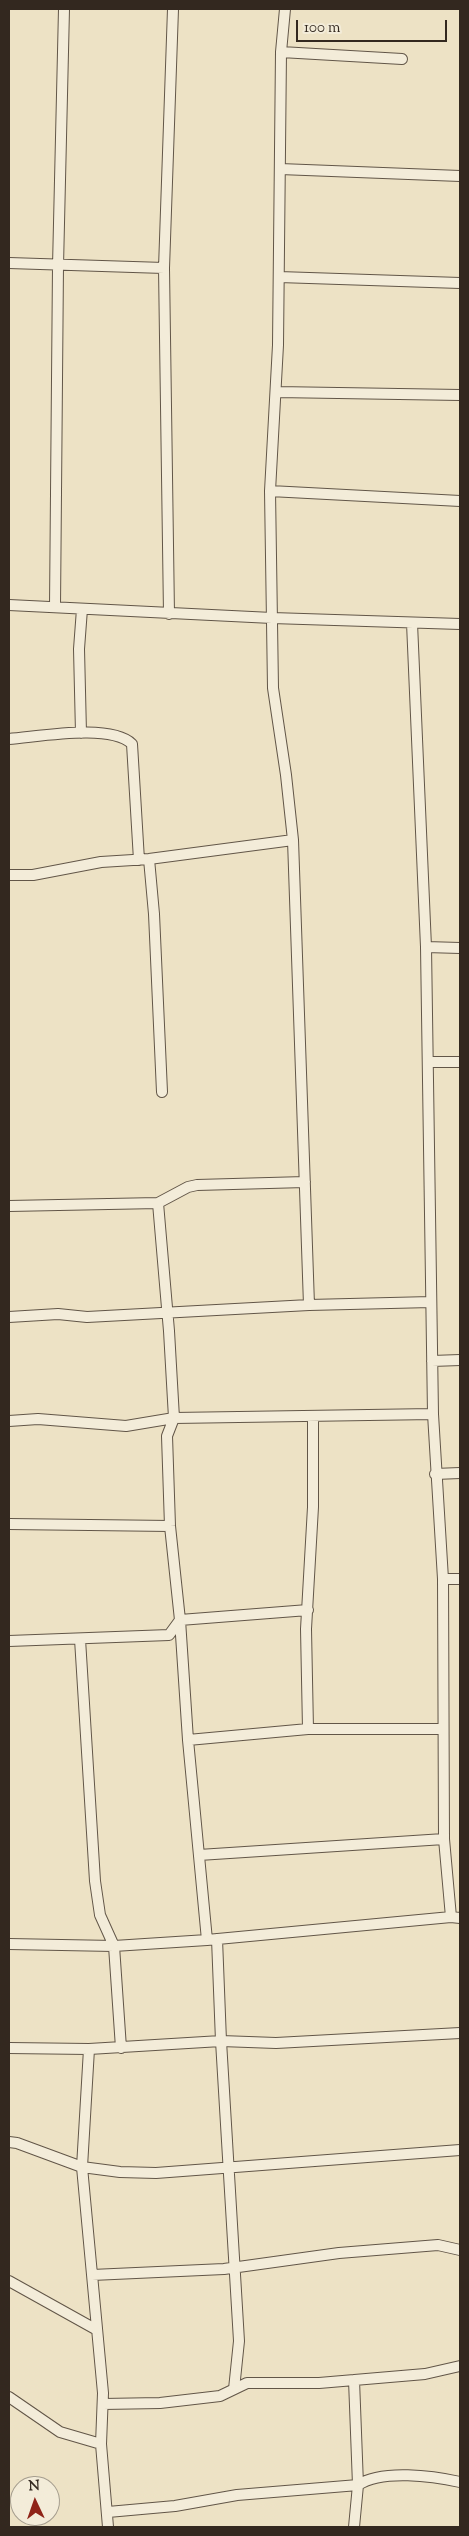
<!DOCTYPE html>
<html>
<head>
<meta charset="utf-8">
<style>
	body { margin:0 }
	#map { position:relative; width:469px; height:2536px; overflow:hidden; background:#ede2c5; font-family:"Sorts Mill Goudy",serif }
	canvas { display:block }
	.frame { position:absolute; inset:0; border:10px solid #33281f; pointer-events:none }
	.north { position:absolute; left:10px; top:2476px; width:50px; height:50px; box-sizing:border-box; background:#f3ecd9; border:1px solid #a69e8f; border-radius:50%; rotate:357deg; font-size:14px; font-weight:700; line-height:20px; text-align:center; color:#33281f }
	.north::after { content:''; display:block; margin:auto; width:18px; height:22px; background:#8f2418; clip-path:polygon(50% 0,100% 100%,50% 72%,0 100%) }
	.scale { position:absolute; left:296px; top:20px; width:151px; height:22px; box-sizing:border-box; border:2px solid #33281f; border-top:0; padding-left:6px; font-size:15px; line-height:18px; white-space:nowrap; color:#33281f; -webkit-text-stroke:4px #f3ecd9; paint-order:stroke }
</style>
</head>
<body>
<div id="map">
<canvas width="469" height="2536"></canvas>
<div class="frame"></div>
<div class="north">N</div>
<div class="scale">100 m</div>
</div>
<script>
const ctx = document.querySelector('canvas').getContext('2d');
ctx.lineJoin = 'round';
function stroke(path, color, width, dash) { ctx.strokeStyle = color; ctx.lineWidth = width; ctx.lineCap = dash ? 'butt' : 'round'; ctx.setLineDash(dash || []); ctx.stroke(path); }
const street = new Path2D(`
	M285 9 281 52 278 345 270 491 273 688 286 775 293 840 309 1305
	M281 52 402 59
	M280 169 460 176
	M9 263 164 268
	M279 277 460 283
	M277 392 460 395
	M270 491 460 501
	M9 605 272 618 460 624
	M55 606 58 266 64 9
	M169 614 164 268 173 9
	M412 623 426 947 433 1414 443 1579 444 1839 451 1917
	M81 733 79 649 82 609
	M9 739C38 737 110 723 132 744L139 860
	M149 859 154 914 162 1092
	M9 875H33L101 862 149 859 293 840
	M426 947 460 948
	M429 1062H460
	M158 1203 169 1331 174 1418 167 1436 170 1526 180 1620 188 1740 207 1940
	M9 1206 158 1203 188 1187 197 1185 305 1182
	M9 1317 58 1314 87 1317 309 1305 431 1302
	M432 1361 460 1360
	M9 1421 38 1419 126 1426 174 1418 433 1414
	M435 1474 460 1473
	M9 1524 170 1526
	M443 1579H460
	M80 1639 95 1881 100 1915 114 1946 121 2048
	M9 1641 169 1635 180 1620 308 1610
	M308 1729 306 1629 313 1507V1416
	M188 1740 308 1729H443
	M199 1855 444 1839
	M217 1939 221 2041 239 2341 234 2389
	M9 1944 114 1946 207 1940 451 1917 460 1918
	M9 2048 89 2049 221 2041 276 2043 460 2033
	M89 2049 82 2167 103 2393 101 2444 108 2527
	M9 2142 17 2143 82 2167 120 2172 156 2173 460 2150
	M92 2275 224 2269 339 2253 438 2245 460 2250
	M9 2281 97 2330
	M354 2380 358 2485 354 2527
	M9 2397 60 2432 101 2444
	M103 2404 160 2403 220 2396 247 2383H319L425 2374 460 2366
	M108 2512 175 2506 237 2495 358 2485C382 2469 433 2476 460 2482`);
stroke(street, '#625648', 12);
stroke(street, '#f3ecd9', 10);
</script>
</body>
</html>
